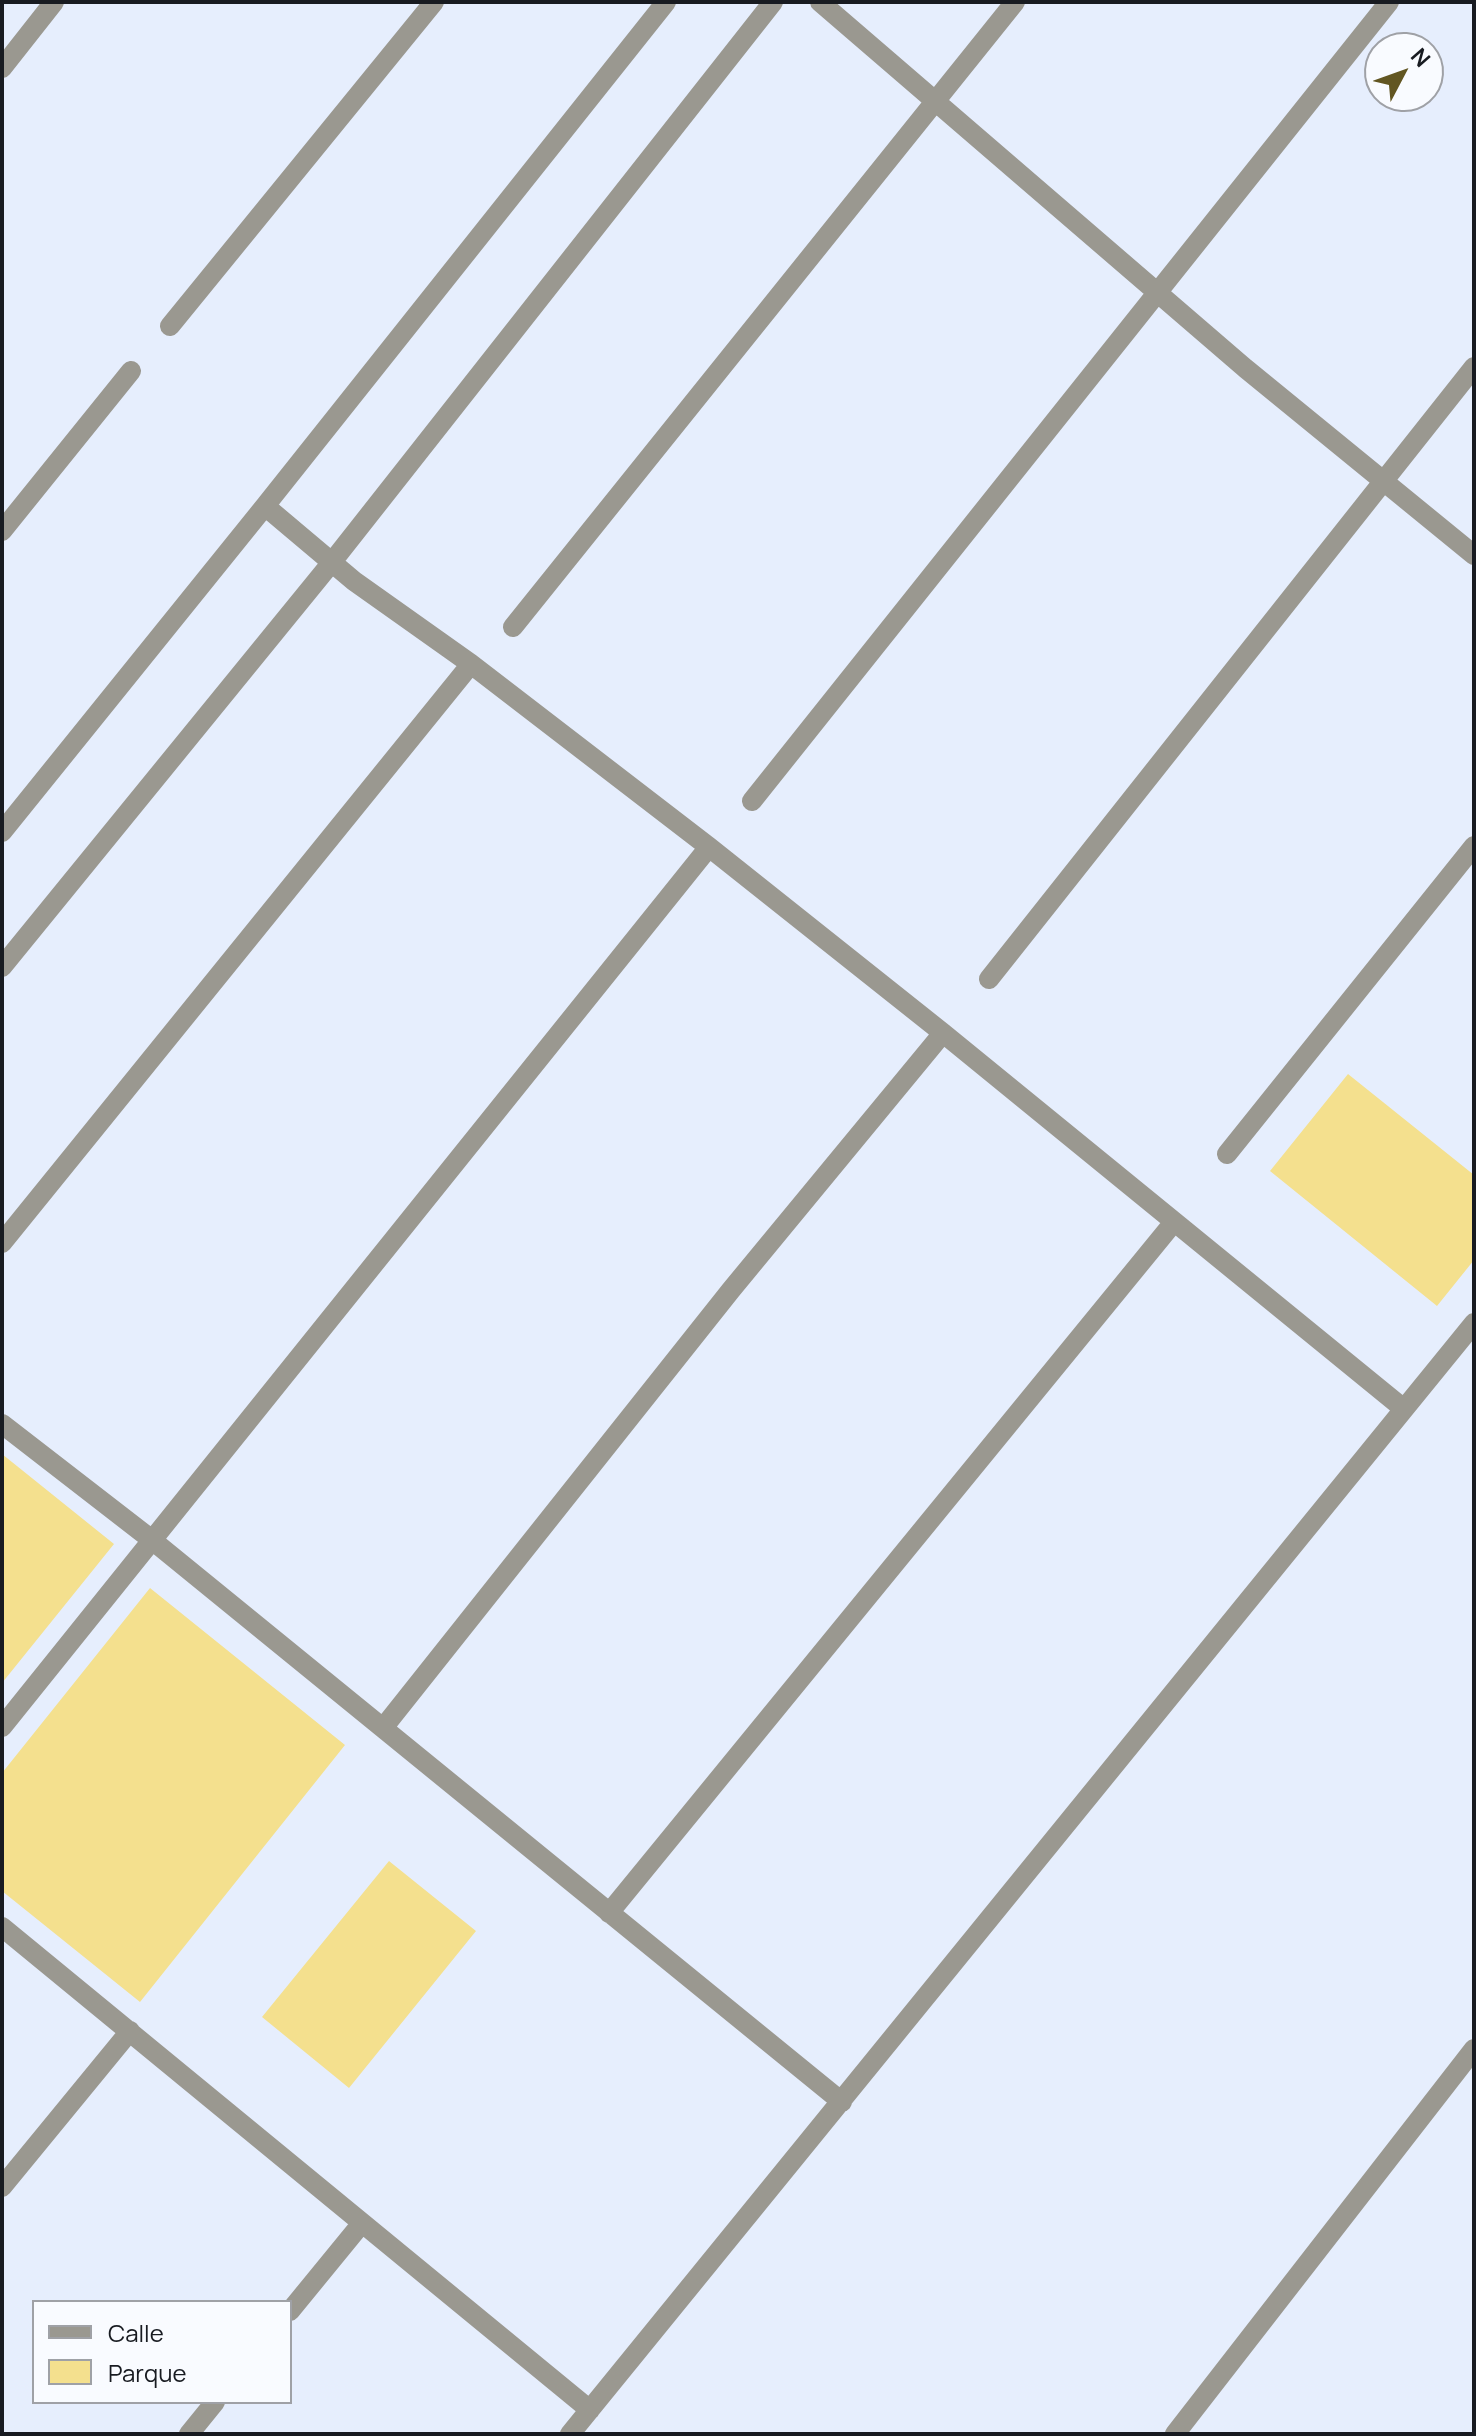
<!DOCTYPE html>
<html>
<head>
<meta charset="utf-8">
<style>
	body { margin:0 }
	#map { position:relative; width:1476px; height:2436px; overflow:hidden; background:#e6eefd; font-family:Manrope,sans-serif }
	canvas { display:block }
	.frame { position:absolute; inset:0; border:4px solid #181b21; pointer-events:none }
	.legend { position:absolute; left:32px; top:2300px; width:260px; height:104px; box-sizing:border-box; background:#f9fbff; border:2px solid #9fa1a6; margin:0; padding:10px 14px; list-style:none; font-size:24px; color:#181b21 }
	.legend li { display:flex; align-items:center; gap:16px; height:40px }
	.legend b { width:40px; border:2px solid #9fa1a6 }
	.north { position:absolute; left:1364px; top:32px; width:80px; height:80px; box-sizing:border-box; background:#f9fbff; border:2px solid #9fa1a6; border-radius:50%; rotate:49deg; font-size:22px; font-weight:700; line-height:32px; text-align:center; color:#181b21 }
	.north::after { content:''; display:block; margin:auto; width:28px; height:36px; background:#625622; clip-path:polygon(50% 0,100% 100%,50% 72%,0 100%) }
</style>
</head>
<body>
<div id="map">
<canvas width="1476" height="2436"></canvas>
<div class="frame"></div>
<ul class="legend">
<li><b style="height:10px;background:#9a9890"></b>Calle</li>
<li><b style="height:22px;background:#f4e08e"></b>Parque</li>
</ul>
<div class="north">N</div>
</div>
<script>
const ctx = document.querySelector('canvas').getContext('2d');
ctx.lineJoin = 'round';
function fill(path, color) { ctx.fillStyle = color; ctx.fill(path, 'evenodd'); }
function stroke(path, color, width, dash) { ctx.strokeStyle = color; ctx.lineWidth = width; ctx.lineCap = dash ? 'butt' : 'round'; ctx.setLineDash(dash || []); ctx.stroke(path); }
fill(new Path2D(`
	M1348 1074 1474 1175V1260L1437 1306 1270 1171Z
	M2 1454 114 1544 2 1683Z
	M150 1588 345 1745 140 2002 2 1891V1773Z
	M389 1861 476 1931 349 2088 262 2017Z`), '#f4e08e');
stroke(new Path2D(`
	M820 2 1245 368 1474 555
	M2 68 54 2
	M170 326 434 2
	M265 506 354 581 471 664 709 847 943 1033 1404 1409
	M2 531 131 371
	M513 627 1015 2
	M752 801 1389 2
	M2 832 265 506 666 2
	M2 967 332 562 773 2
	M989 979 1474 367
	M1227 1154 1474 846
	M2 1243 471 664
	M2 1424 152 1540 842 2102
	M2 1727 709 847
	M383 1728 731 1290 943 1033
	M609 1913 1174 1222
	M2 1927 590 2410
	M2 2187 130 2031
	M290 2311 362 2223
	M189 2434 215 2402
	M570 2434 1474 1323
	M1175 2434 1474 2049`), '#9a9890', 20);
</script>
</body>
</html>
